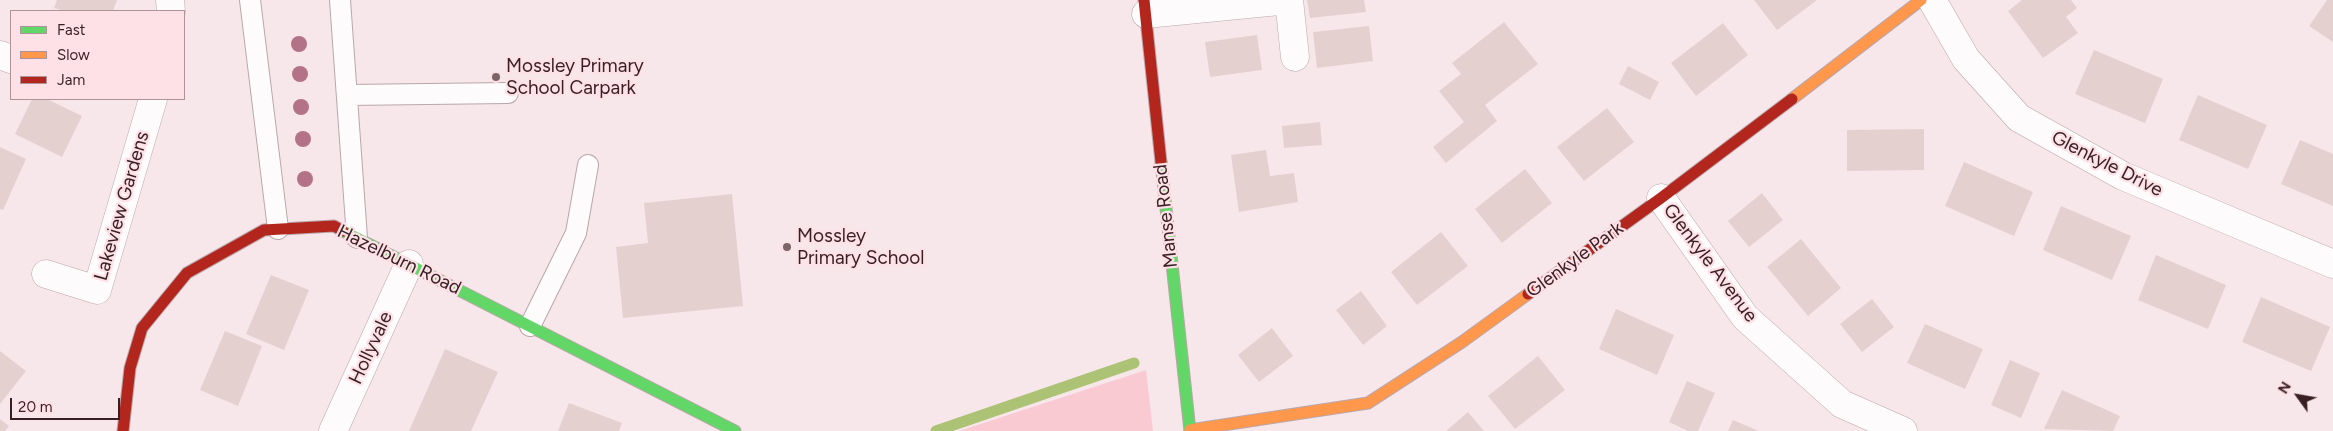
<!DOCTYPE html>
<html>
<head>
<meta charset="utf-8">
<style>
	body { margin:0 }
	#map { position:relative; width:2333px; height:431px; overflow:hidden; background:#f7e7ea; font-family:Figtree,sans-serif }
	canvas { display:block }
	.legend { position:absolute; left:10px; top:10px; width:175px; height:90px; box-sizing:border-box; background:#fde1e6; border:1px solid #ae9398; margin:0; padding:6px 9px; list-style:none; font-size:15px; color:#371f24 }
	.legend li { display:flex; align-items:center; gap:10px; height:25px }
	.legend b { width:25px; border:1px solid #ae9398 }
	.north { position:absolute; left:2273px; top:371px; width:50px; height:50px; -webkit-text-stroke:4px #fde1e6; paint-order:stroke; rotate:302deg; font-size:14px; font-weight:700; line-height:20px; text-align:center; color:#371f24 }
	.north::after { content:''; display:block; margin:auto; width:18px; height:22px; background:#371f24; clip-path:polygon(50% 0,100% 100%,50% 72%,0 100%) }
	.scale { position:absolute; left:10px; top:398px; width:110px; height:22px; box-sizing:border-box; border:2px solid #371f24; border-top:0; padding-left:6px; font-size:15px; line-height:18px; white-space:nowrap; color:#371f24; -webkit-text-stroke:4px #fde1e6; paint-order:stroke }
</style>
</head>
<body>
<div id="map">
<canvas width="2333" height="431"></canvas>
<ul class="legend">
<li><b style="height:6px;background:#63d668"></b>Fast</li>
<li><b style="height:6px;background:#ff974d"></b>Slow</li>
<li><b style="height:6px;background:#b3261e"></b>Jam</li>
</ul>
<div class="north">N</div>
<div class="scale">20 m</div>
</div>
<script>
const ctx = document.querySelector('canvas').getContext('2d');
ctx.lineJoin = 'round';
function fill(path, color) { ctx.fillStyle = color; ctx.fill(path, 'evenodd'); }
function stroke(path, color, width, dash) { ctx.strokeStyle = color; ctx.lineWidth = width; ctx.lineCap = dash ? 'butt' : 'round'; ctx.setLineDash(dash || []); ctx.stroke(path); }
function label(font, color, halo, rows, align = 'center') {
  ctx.font = font + ' Figtree,sans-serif'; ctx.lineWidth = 4.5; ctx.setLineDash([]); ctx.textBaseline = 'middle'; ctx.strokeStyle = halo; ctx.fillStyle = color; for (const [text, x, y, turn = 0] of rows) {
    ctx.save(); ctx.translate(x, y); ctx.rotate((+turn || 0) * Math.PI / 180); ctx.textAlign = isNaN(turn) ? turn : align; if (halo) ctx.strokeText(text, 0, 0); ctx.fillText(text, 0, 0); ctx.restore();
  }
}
fill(new Path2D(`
	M1146 370 1153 431H959Z`), '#facad3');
stroke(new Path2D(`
	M936 431 1134 363`), '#acc375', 11);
fill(new Path2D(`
	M57 0H117L113 11H64L54 8Z
	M1307 0H1364L1366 12 1310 18Z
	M1754 0H1817L1777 30Z
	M2022 0H2071L2077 8 2066 17 2078 33 2043 58 2008 11Z
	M2327 0H2333V42L2309 26Z
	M1504 22 1538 64 1485 105 1497 121 1446 163 1433 147 1464 122 1439 91 1461 74 1452 63Z
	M1723 23 1748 55 1696 96 1671 63Z
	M1369 26 1373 61 1317 68 1313 32Z
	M1257 35 1262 70 1210 77 1205 42Z
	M2094 50 2163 79 2145 123 2075 94Z
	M1628 66 1659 82 1650 100 1619 84Z
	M2198 95 2267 125 2248 169 2179 140Z
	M32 99H47L82 116 62 157 15 134Z
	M1607 108 1634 142 1584 181 1557 147Z
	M1320 122 1322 145 1284 148 1282 126Z
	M1924 129V170L1847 171V130Z
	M2300 140 2333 154V206L2281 184Z
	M0 147 26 159 3 210 0 209Z
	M1266 150 1270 176 1294 173 1298 202 1239 212 1231 155Z
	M1964 162 2033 192 2014 236 1945 206Z
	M1525 169 1552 203 1502 243 1475 209Z
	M1762 193 1783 220 1749 247 1728 221Z
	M732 194 743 306 623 318 616 247 648 243 644 203Z
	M2061 206 2131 236 2112 280 2043 250Z
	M1441 232 1468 266 1417 305 1391 272Z
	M1801 239 1841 288 1808 316 1767 267Z
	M2156 255 2226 285 2208 329 2138 300Z
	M271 275 309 290 284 350 246 334Z
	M1361 291 1387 326 1363 345 1336 310Z
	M2261 297 2330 327 2311 371 2242 342Z
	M1872 299 1894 327 1862 352 1840 324Z
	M1616 309 1674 335 1657 375 1599 349Z
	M1925 324 1983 349 1965 389 1907 363Z
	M1272 328 1293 356 1259 382 1238 355Z
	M225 331 262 346 238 406 200 390Z
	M445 349 498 372 471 431H409Z
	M0 351 26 371 0 404Z
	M1538 356 1565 390 1515 429 1488 396Z
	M2010 360 2040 373 2021 418 1991 405Z
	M1687 381 1715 393 1698 431H1688L1669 422Z
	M2062 390 2120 416 2113 431 2044 429Z
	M569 403 622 423 619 431H558Z
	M1468 412 1484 431H1446Z
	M0 419 9 426 5 431H0Z
	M1733 420 1759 431H1728Z`), '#e5d0d0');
const lane = new Path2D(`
	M250 0 278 229
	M340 0 357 238
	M347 95 508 93
	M530 326 576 233 588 165`);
const street = new Path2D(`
	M170 0 171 11
	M1932 0 1966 59 2019 118 2123 176 2333 264
	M1146 14 1289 0 1295 57
	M0 55 11 59
	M1661 198 1745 317 1842 404 1903 431
	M46 274 97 290 153 99
	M333 431 409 264`);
const fast = new Path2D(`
	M1161 162 1190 431
	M343 231 735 431`);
const slow = new Path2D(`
	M1792 99 1921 0
	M1190 430 1368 403 1462 342 1528 294`);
const jam = new Path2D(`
	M1144 0 1161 162
	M1528 294 1661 198 1792 99
	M123 431 130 368 142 328 187 273 264 230 334 226 343 231`);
stroke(lane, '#b9a7aa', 22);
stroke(street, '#b9a7aa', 29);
stroke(fast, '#b9a7aa', 13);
stroke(slow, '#b9a7aa', 13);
stroke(jam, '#b9a7aa', 13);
stroke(lane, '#fefbfc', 20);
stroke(street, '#fefbfc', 28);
stroke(fast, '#63d668', 11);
stroke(slow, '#ff974d', 11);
stroke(jam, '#b3261e', 11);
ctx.fillStyle = '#b47289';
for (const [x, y] of [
	[299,44],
	[300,74],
	[301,107],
	[303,139],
	[305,179]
]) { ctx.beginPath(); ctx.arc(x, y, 8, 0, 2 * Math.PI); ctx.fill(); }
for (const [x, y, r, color] of [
	[496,77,5,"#7a6569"],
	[787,247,5,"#7a6569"]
]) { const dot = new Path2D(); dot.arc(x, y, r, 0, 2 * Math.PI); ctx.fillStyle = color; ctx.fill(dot); stroke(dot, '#fde1e6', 2); }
label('19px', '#371f24', '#fde1e6', [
	["Mossley Primary",506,66],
	["School Carpark",506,88],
	["Mossley",797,236],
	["Primary School",797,258]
], 'left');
label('19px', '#371f24', '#fde1e6', [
	["Glenkyle Drive",2107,164,27],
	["Lakeview Gardens",122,206,-74],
	["Manse Road",1166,216,-96],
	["Hazelburn Road",399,260,26],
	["Glenkyle Park",1575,260,-36],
	["Glenkyle Avenue",1710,263,53],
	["Hollyvale",371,348,-65]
]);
</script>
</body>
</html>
